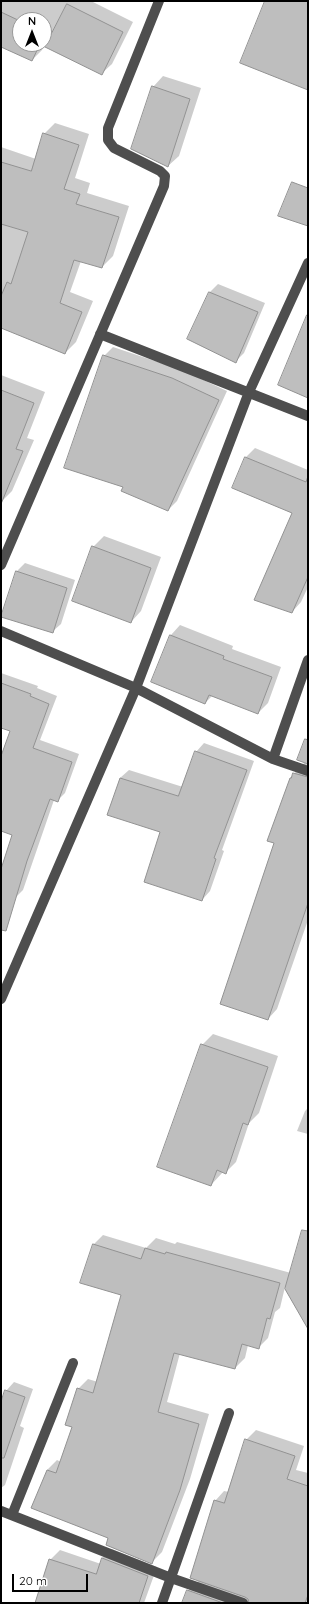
<!DOCTYPE html>
<html>
<head>
<meta charset="utf-8">
<style>
	body { margin:0 }
	#map { position:relative; width:309px; height:1604px; overflow:hidden; background:#fff; font-family:Quicksand,sans-serif }
	canvas { display:block }
	.frame { position:absolute; inset:0; border:2px solid #000; pointer-events:none }
	.north { position:absolute; left:12px; top:12px; width:40px; height:40px; box-sizing:border-box; background:#fff; border:1px solid #999; border-radius:50%; rotate:0deg; font-size:11px; font-weight:700; line-height:16px; text-align:center; color:#000 }
	.north::after { content:''; display:block; margin:auto; width:14px; height:18px; background:#000; clip-path:polygon(50% 0,100% 100%,50% 72%,0 100%) }
	.scale { position:absolute; left:12px; top:1574px; width:76px; height:18px; box-sizing:border-box; border:2px solid #000; border-top:0; padding-left:5px; font-size:12px; line-height:14px; white-space:nowrap; color:#000; -webkit-text-stroke:3px #fff; paint-order:stroke }
</style>
</head>
<body>
<div id="map">
<canvas width="309" height="1604"></canvas>
<div class="frame"></div>
<div class="north">N</div>
<div class="scale">20 m</div>
</div>
<script>
const ctx = document.querySelector('canvas').getContext('2d');
ctx.lineJoin = 'round';
function fill(path, color) { ctx.fillStyle = color; ctx.fill(path, 'evenodd'); }
function stroke(path, color, width, dash) { ctx.strokeStyle = color; ctx.lineWidth = width; ctx.lineCap = dash ? 'butt' : 'round'; ctx.setLineDash(dash || []); ctx.stroke(path); }
fill(new Path2D(`
	M1 1H91L133 22 112 64 101 74 44 46 42 50 32 60 1 46ZM20 20H44V44H20Z
	M163 76 201 88 179 156 168 166 133 149 153 87Z
	M55 123 89 134 75 178 90 183 87 193 129 206 113 256 102 267 81 261 70 292 93 301 76 342 65 353 1 327V147L36 159 44 134Z
	M218 284 265 303 244 353 236 361 210 292Z
	M113 347 182 370 227 391 177 501 168 510 124 486 104 356Z
	M1 375 45 392 27 438 34 440 12 491 2 501 1 505Z
	M255 448 308 470V587L301 602 292 612 293 512 246 457Z
	M104 536 161 557 141 611 131 622 93 547Z
	M25 563 75 580 61 624 52 632 16 572Z
	M180 625 233 646 232 649 281 667 268 703 258 713 212 696 205 703 171 635Z
	M1 673 38 686 37 688 57 696 40 740 79 754 65 793 57 801 54 800 23 890 15 898 1 893V872L13 835 1 830V760L11 730 1 727Z
	M308 735V920L277 1009 268 1019 276 843 290 778 305 762 299 760Z
	M204 743 254 761 222 850 224 851 210 891 202 900 162 832 109 814 120 778 129 770 183 787 196 752Z
	M213 1034 278 1056 259 1113 249 1123 236 1162 225 1173 223 1172 211 1185 202 1045Z
	M308 1108V1134L297 1131 305 1111Z
	M103 1235 146 1248 156 1238 175 1244 177 1242 291 1273 308 1249V1316L301 1315 285 1287 280 1308 275 1312 268 1338 258 1348 248 1345 245 1358 235 1368 180 1353 167 1402 209 1414 190 1479 162 1552 152 1562 109 1538 32 1508 47 1470 57 1460 61 1462 73 1427 78 1389 88 1379 98 1382 122 1295 94 1244Z
	M14 1382 33 1389 20 1426 24 1428 5 1485 1 1488V1405L6 1391Z
	M256 1430 304 1446 296 1470 308 1473V1603H184L188 1591 199 1580 215 1501 224 1491 229 1492 246 1440Z
	M112 1549 157 1567 144 1603H36L50 1560 60 1550 101 1564 102 1558Z`), '#0003');
const building = new Path2D(`
	M265 1H308V90L240 63Z
	M67 4 123 32 102 75 45 47Z
	M1 12 20 21V44H40L32 61 1 47Z
	M152 86 190 99 168 167 131 149Z
	M43 133 79 145 64 189 80 194 76 204 119 217 102 268 74 260 60 303 82 312 65 354 1 328V296L7 282 11 284 28 232 1 224V162L31 171Z
	M292 182 308 188V226L278 216Z
	M209 292 258 312 236 363 187 339Z
	M307 315H308V398L278 385Z
	M103 355 172 378 219 400 168 511 121 491 123 487 64 468Z
	M1 390 34 403 16 449 23 451 1 504Z
	M245 457 306 482 308 476V577L292 613 254 600 292 513 232 488Z
	M92 546 151 568 131 623 72 601Z
	M16 571 67 588 53 633 1 617Z
	M170 635 224 656 223 659 272 677 258 714 209 695 205 704 151 682Z
	M1 683 31 694 30 696 49 704 33 748 72 762 58 802 50 799 27 861 6 931 1 930V869L12 835 1 831V756L10 731 1 728Z
	M305 739 308 740V764L297 760Z
	M195 751 247 770 214 858 216 859 202 901 144 882 160 832 107 815 120 778 178 796Z
	M293 773 308 777V903L268 1020 220 1004 274 843 267 841 290 778H291Z
	M201 1044 268 1067 248 1125 243 1123 226 1174 217 1170 211 1186 157 1167Z
	M302 1230 308 1231V1329L285 1289Z
	M93 1244 141 1259 145 1248 165 1254 166 1252 280 1283 270 1319 267 1318 259 1349 242 1344 235 1369 174 1353 158 1412 199 1424 180 1490 152 1564 106 1545 108 1538 31 1508 47 1470 56 1473 72 1427 65 1425 77 1388 93 1393 121 1295 80 1283Z
	M5 1390 25 1397 4 1458H1V1402Z
	M245 1439 295 1456 287 1479 308 1486V1595L305 1603H249L248 1599 245 1597 190 1578 214 1500 224 1503Z
	M102 1558 148 1576 139 1603H35L49 1559 96 1574Z
	M187 1590 223 1603H182Z`);
fill(building, '#bebebe');
stroke(building, '#929292', 1);
stroke(new Path2D(`
	M100 334 308 416
	M1 565 164 186 165 176 160 171 114 148 108 140V128L159 1
	M1 631 136 688 273 759 308 771
	M273 759 308 660
	M1 999 136 688 249 392 308 263
	M1 1511 171 1578 243 1603
	M12 1515 73 1363
	M162 1603 229 1413`), '#4e4e4e', 10);
</script>
</body>
</html>
